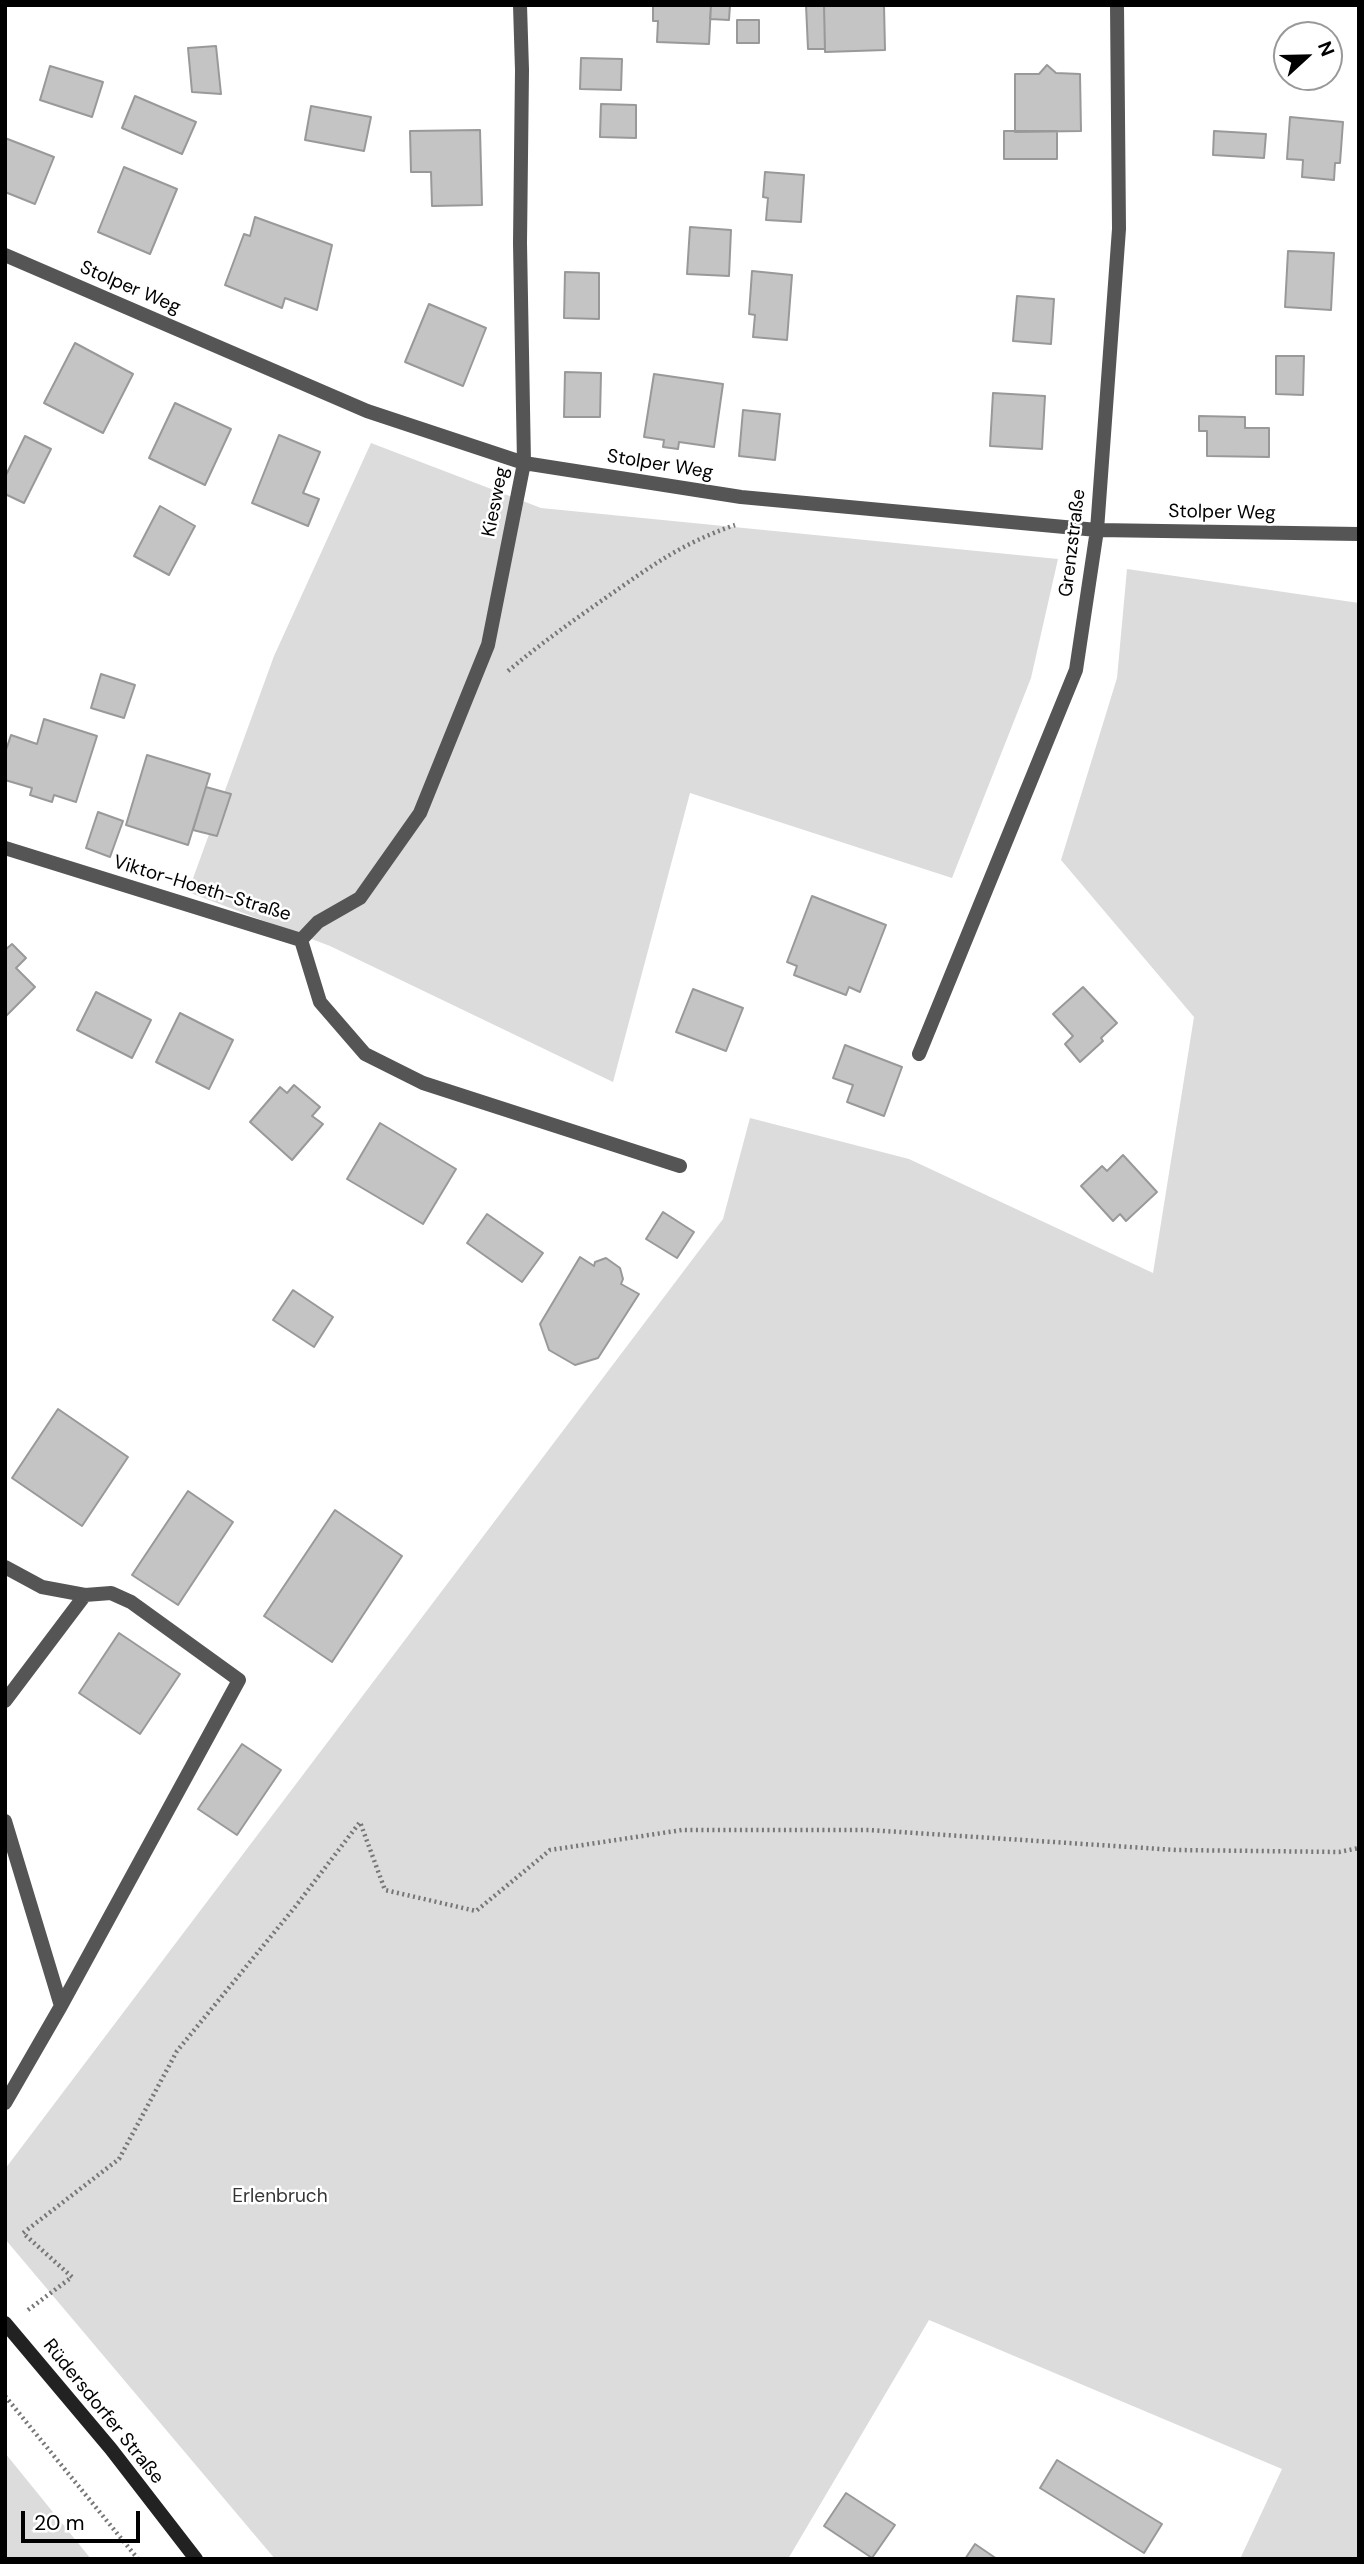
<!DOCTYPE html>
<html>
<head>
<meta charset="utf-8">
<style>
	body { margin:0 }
	#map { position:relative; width:1364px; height:2564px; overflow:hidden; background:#fff; font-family:"DM Sans",sans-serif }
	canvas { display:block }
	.frame { position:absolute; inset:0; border:7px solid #000; pointer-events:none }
	.north { position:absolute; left:1273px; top:21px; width:70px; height:70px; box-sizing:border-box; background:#fff; border:2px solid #999; border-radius:50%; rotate:68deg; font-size:19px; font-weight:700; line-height:28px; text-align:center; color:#000 }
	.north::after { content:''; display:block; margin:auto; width:24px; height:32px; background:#000; clip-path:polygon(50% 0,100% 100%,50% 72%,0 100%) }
	.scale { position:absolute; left:21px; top:2511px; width:119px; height:32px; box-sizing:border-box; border:4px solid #000; border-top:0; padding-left:9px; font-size:21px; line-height:24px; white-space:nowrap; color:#000; -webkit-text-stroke:5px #fff; paint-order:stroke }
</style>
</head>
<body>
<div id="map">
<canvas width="1364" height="2564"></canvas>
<div class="frame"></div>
<div class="north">N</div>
<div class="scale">20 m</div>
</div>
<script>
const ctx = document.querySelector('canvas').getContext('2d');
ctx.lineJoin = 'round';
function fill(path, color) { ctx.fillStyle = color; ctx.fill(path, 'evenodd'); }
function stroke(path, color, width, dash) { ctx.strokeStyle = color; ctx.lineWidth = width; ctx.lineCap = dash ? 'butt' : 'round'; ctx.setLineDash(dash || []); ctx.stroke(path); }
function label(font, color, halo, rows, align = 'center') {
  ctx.font = font + ' "DM Sans",sans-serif'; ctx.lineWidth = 5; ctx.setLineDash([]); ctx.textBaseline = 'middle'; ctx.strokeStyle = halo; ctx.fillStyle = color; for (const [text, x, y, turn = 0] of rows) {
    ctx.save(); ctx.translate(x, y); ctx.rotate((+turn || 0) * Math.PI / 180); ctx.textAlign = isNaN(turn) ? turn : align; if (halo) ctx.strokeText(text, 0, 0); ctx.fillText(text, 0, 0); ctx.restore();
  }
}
fill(new Path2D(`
	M371 443 541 508 1058 559 1031 678 952 878 690 793 613 1082 330 946 188 892 274 656Z
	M1127 569 1359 603V2559H1240L1282 2469 929 2320 788 2559H275L5 2239V2169L723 1219 750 1118 909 1159 1153 1273 1194 1017 1061 860 1117 678Z
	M5 2453 91 2559H5Z`), '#dcdcdc');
const building = new Path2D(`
	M653 5H711L709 44 657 42 658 21H653Z
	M711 5H730L729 20 710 19Z
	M806 5H824L825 49H808Z
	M824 5H884L885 50 825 52Z
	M737 20H759V43H737Z
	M216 46 221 94 192 92 188 48Z
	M581 58 622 59 621 90 580 89Z
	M1047 65 1056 73 1080 74 1081 131 1015 132V74H1039Z
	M50 66 103 82 92 117 40 100Z
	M135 96 196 122 182 154 122 128Z
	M601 104 636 105V138L600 137Z
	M311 106 371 117 364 151 305 140Z
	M1290 117 1343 122 1340 163H1335L1334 180 1302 177 1303 160 1287 159Z
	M480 130 482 205 432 206 431 172H411L410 131Z
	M1004 131H1057V159H1004Z
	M1214 131 1266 134 1264 158 1213 155Z
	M5 138 54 157 35 204 5 192Z
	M124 167 177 189 150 254 98 232Z
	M765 172 804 175 801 222 766 220 768 198 763 197Z
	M255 217 332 245 317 310 285 298 282 308 225 285 244 234 250 236Z
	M690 227 731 230 729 276 687 274Z
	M1288 251 1334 253 1331 310 1285 307Z
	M752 271 792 275 787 340 753 337 755 315 749 314Z
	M565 272 599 273V319L564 318Z
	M1017 296 1054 299 1051 344 1013 341Z
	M429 304 486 328 463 386 405 362Z
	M75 343 133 374 103 433 44 403Z
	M1276 356H1304L1303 395 1276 394Z
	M565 372 601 373 600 417H564Z
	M654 374 723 384 714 447 679 442 678 449 663 447 664 440 644 437Z
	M993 393 1045 396 1042 449 990 446Z
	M175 403 231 429 205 485 149 458Z
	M743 410 780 414 775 460 739 456Z
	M1199 416 1245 417V428H1269V457L1207 456V431H1199Z
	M279 435 320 452 303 493 319 499 308 526 252 503Z
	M25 436 51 449 24 503 5 494V477Z
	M160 506 195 526 169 575 134 556Z
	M101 674 135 685 124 718 91 708Z
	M44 719 97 736 76 802 54 795 52 802 30 795 32 788 5 780V753L11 735 37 744Z
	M147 755 210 774 188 845 126 825Z
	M206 787 231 794 217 836 193 830Z
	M98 812 123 821 110 857 86 848Z
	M812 896 886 925 860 992 849 987 846 995 794 975 797 966 787 962Z
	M12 944 26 958 16 968 35 987 5 1017V950Z
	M1083 987 1117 1023 1101 1038 1103 1041 1080 1062 1065 1044 1073 1036 1053 1014Z
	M693 989 743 1008 726 1051 676 1032Z
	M96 992 151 1020 132 1058 77 1030Z
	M180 1013 233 1040 209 1089 156 1062Z
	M845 1045 902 1067 884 1116 847 1102 853 1085 833 1078Z
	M294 1085 320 1107 312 1116 323 1124 292 1160 250 1122 280 1087 287 1093Z
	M380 1123 456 1169 423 1224 347 1179Z
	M1123 1155 1157 1192 1126 1221 1120 1214 1113 1221 1081 1186 1102 1166 1107 1171Z
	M663 1212 694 1232 677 1258 646 1239Z
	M487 1214 543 1253 522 1282 467 1243Z
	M580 1257 594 1266 595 1262 606 1258 620 1268 623 1279 621 1284 639 1294 598 1358 575 1365 549 1350 540 1324Z
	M293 1290 333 1317 314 1347 273 1320Z
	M58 1409 128 1457 82 1526 12 1478Z
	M188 1491 233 1522 178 1605 132 1575Z
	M335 1510 402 1556 332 1662 264 1616Z
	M119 1633 180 1674 140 1734 79 1693Z
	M242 1744 281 1770 237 1835 198 1809Z
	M1057 2460 1162 2524 1144 2553 1040 2488Z
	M846 2493 895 2525 872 2558 824 2526Z
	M975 2544 997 2559H965Z`);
fill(building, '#c4c4c4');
stroke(building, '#999', 2);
stroke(new Path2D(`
	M508 671C539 645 571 622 604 599 650 567 680 544 735 525
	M28 2310 72 2277 23 2233 119 2159 177 2051 295 1907 360 1822 385 1890 476 1911 550 1850 682 1830H869L1176 1850 1339 1852 1359 1848
	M5 2396 138 2559`), '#777', 4.5, [2, 3.5]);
stroke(new Path2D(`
	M5 1567 42 1587 85 1595 111 1593 131 1602 239 1680 61 2006 5 2103
	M5 1701 85 1595
	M5 1821 61 2006`), '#555', 14);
stroke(new Path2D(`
	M5 255 367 411 524 463 741 497 1097 530 1359 534
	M5 848 301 940 320 1002 365 1054 423 1083 680 1166
	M301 940 318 922 360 898 420 813 488 645 524 463 520 243 522 70 520 5
	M919 1054 1076 670 1097 530 1119 229 1117 5`), '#555', 14);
stroke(new Path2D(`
	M5 2323 111 2449 196 2559`), '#222', 14);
label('19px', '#000', '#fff', [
	["Stolper Weg",130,288,23],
	["Stolper Weg",660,465,9],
	["Kiesweg",496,502,-79],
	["Stolper Weg",1222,513,1],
	["Grenzstraße",1073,543,-83],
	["Viktor-Hoeth-Straße",202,889,17],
	["Rüdersdorfer Straße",103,2412,51]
]);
label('19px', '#333', '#fff', [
	["Erlenbruch",280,2197]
]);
</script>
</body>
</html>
